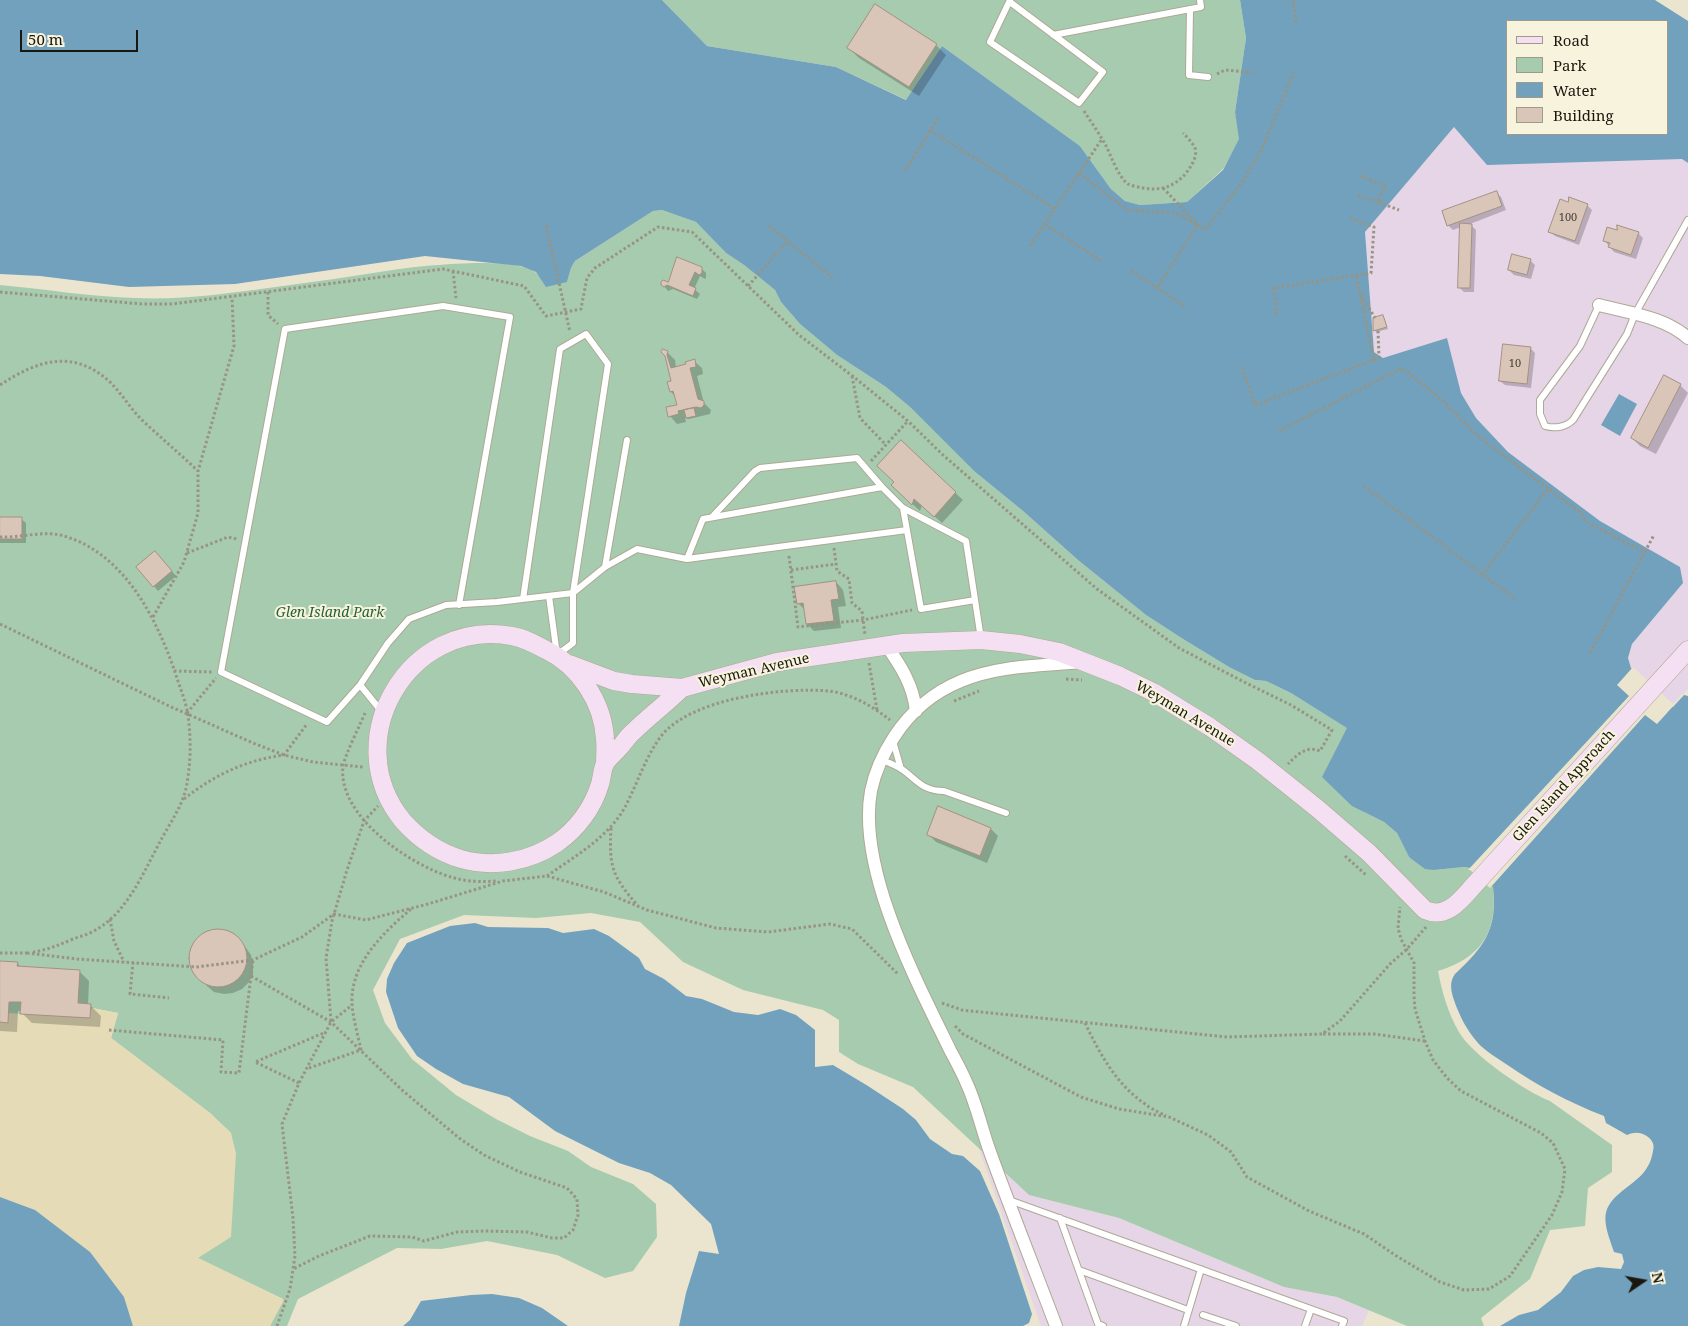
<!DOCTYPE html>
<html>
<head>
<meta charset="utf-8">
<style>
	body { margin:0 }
	#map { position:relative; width:1688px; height:1326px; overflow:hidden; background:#ebe5cf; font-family:"Noto Serif",serif }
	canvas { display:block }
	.legend { position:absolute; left:1506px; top:20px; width:162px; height:115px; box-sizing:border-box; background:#f8f3dc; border:1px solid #9f9b8a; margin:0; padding:6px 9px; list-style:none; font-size:15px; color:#19170f }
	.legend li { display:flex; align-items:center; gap:10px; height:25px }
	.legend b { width:25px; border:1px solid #9f9b8a }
	.north { position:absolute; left:1618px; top:1256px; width:50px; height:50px; -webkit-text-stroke:4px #f8f3dc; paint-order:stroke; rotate:78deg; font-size:14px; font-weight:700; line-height:20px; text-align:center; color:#19170f }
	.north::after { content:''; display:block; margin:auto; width:18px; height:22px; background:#19170f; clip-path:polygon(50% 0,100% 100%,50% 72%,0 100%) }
	.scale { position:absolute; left:20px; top:30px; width:118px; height:22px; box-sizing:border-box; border:2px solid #19170f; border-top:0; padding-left:6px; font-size:15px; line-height:18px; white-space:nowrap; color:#19170f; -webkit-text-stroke:4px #f8f3dc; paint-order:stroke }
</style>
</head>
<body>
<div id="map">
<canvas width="1688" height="1326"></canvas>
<ul class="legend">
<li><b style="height:6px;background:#f5e0f3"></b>Road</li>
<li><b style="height:14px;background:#a7cbae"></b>Park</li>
<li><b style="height:14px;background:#72a1bd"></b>Water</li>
<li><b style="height:14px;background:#dac6b8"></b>Building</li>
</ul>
<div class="north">N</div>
<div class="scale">50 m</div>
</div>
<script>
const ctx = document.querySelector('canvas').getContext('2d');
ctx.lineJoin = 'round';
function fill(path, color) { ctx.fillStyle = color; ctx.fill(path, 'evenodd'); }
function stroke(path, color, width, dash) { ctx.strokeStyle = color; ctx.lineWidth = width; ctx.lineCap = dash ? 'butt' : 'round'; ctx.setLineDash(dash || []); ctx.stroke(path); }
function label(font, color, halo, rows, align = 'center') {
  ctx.font = font + ' "Noto Serif",serif'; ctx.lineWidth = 4; ctx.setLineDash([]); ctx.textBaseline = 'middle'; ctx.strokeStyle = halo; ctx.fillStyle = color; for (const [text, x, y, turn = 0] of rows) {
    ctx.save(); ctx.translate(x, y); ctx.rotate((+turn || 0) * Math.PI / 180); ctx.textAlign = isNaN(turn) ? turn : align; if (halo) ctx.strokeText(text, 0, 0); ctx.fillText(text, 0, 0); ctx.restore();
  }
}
fill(new Path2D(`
	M1454 127 1683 159 1688 163V689L1673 707 1631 668 1628 658 1632 644 1683 583 1680 567 1600 521 1508 452 1476 418 1461 393 1447 339 1383 358 1374 352 1365 232Z
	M979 1149 1029 1195 1119 1218 1284 1287 1337 1297 1369 1310 1362 1326H1041Z`), '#e6d5e6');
fill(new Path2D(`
	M662 0H1240L1246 38 1235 112 1240 139 1223 169 1187 202 1140 205 1125 201 1111 189 1080 146 942 46 907 100 836 67 707 46Z
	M662 210 696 222 726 253 744 265 775 290 781 302 800 324 837 355 886 387 910 407 974 471 1023 511 1078 560 1146 615 1183 639 1229 667 1255 680 1266 681 1291 693 1348 728 1364 812 1384 822 1397 833 1409 857 1434 870 1464 867 1471 868 1493 887C1498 932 1481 958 1438 971 1442 992 1448 1013 1459 1032 1471 1054 1526 1092 1550 1101L1612 1145V1172L1588 1188 1585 1226 1550 1230 1530 1279 1481 1318 1484 1326H1407L1337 1297 1284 1287 1119 1218 1029 1195 913 1087 858 1064 839 1052V1020L823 1010 743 990 683 962 640 922 591 913 536 918 464 915 400 939 373 990 385 1023 412 1059 456 1095 496 1119 530 1136 568 1151 591 1167 633 1184 656 1204 657 1237 633 1271 605 1278 557 1255 487 1241 441 1249 397 1248 298 1299 287 1326H270L283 1299 198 1258 231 1133 210 1113 111 1038 118 1013 92 1008 90 1018 0 1022V285C45 289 91 297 136 298 180 300 224 294 268 288 312 282 356 276 399 269 425 266 524 254 539 276L567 282 571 268 575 261 653 211Z`), '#a7cbae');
fill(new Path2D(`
	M92 1008 118 1013 111 1038 210 1113 231 1133 236 1153 231 1237 198 1258 284 1300 270 1326H133L124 1297 35 1210 0 1197V1022L7 1023 8 1013 90 1018Z`), '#e5dbb6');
fill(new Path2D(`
	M0 0H662L707 46 836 67 906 100 942 46 1080 146 1111 189 1125 201 1140 205 1187 202 1223 170 1239 139 1235 112 1246 38 1240 0H1655L1688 21V163L1682 159 1487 165 1454 127 1365 232 1374 352 1383 358 1447 338 1461 393 1476 418 1508 452 1600 521 1680 567 1683 583 1632 644 1628 658 1631 668 1673 707 1684 695 1688 696V1326H1500L1519 1315 1538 1310 1561 1292 1573 1276 1584 1270 1598 1267 1621 1269 1624 1262 1622 1254 1614 1252C1610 1239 1601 1220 1608 1207 1617 1190 1639 1183 1648 1166 1651 1161 1652 1156 1653 1151 1655 1144 1652 1139 1645 1135 1639 1132 1634 1132 1627 1135L1606 1123 1604 1116C1568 1102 1538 1086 1506 1064 1497 1058 1485 1051 1478 1043 1467 1031 1459 1015 1454 1000 1451 991 1449 982 1455 974 1484 947 1498 929 1493 887L1471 868 1464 867 1434 870 1425 869 1409 857 1397 833 1384 822 1352 806 1322 777 1347 728 1291 693 1266 681 1255 680 1229 667 1183 639 1146 615 1078 560 1023 511 974 471 910 407 886 387 837 355 800 324 781 302 775 290 744 265 726 253 696 222 662 210 653 211 575 261 571 268 567 282 546 287 536 272 521 266 425 256 235 284 129 287 40 276 0 274ZM1507 21H1667V134H1507Z
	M1619 394 1637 404 1620 436 1601 425Z
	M475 923 488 927 548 928 563 933 594 929 609 936 639 958 645 969 664 979 686 996 702 999 734 1012 758 1015 780 1009 796 1015 815 1030V1067L833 1065 868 1086 903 1109 916 1120 930 1139 952 1154 963 1156 980 1171 999 1214 1032 1314 1029 1323 1023 1326H679L686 1293 699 1251 719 1254 711 1224 671 1185 650 1173 619 1163 555 1131 509 1097 463 1084 436 1069 417 1056 398 1028 386 992 387 979 394 963 407 943 450 926Z
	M0 1197 35 1210 90 1252 124 1297 133 1326H0Z
	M492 1294 519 1298 542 1308 568 1326H403L410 1320 421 1301 471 1295Z`), '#72a1bd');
fill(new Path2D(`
	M1633 667 1673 704 1682 694 1685 693 1657 724 1645 715 1490 888 1470 870H1468L1629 696 1617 685Z`), '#ebe5cf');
fill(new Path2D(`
	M936 45 946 55 919 96 859 58 849 48Z
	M1496 192 1501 197 1506 210 1470 224 1476 230 1474 292H1464L1459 287 1461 227 1453 230 1448 225Z
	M1587 205 1592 210 1579 245 1555 236 1550 231Z
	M1618 232 1638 233 1643 238 1636 259 1614 252 1604 240Z
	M1530 260 1535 265 1531 279 1514 275 1509 270Z
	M701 268 706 273V278L705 279 700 276 694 289 700 294 697 299 673 289 668 291 664 286Z
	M1382 316 1388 329 1376 332 1375 330Z
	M1530 348 1535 353 1531 388 1505 385 1500 381Z
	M667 352 675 360 676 368 688 365 694 361 702 368 703 374 697 376 704 403 711 410 710 414 689 419 685 418 686 422 677 424 670 416 678 406 676 397 671 392 672 382 666 357Z
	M1680 385 1688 393 1656 454 1640 446 1632 438Z
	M901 442 963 500 942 523 922 505 920 511 900 492 896 482Z
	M0 519H21L26 523V543H0Z
	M160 557 176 576 158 591 154 586Z
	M836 582 843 590 846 606 838 607 841 628 814 631 807 624 805 610 798 603Z
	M991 829 998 836 987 863 936 842 928 834Z
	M216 931 232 934 246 948 251 955 253 964V974L249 982 242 989 233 993 224 994 214 992 207 986 193 970 190 961 191 951 195 943 208 932Z
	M0 962 17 963 22 968 79 971 89 981 88 1005H90L101 1016 100 1027 32 1023 22 1013V1011H18L17 1032 0 1031Z`), '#0003');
const building = new Path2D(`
	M875 4 937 44 909 87 847 48Z
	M1497 191 1502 206 1447 226 1442 211Z
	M1569 197 1588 204 1575 241 1548 232 1560 199 1568 202Z
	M1460 223 1472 224 1470 288H1458Z
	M1617 225 1639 232 1631 255 1608 247 1610 243 1603 241 1607 227 1617 230Z
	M1512 254 1531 259 1527 275 1508 270Z
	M677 257 702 267V273L699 275 695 272 689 285 696 288 693 296 667 285 664 287 661 285V282L663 280 668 282Z
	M1383 315 1387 327 1373 331V318Z
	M1503 344 1531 347 1527 384 1499 381Z
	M663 349 668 351 667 355 671 368 686 364 685 362 695 359 696 367 690 368 698 399 704 401V405L701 408 696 407 678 411 679 414 668 417 666 407 677 405 673 391 670 392 667 382 671 381 665 356 661 352Z
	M1664 375 1681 384 1648 448 1631 438Z
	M694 408 696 416 686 418 684 410Z
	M901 440 956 492 934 517 914 499 912 505 891 485 894 482 877 466Z
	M0 517H22V539H0Z
	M155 551 172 571 153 587 136 567Z
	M836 581 839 599 831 600 834 621 806 624 803 603 797 604 794 587Z
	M938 806 991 828 980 856 927 835Z
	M189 958a29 29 0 1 1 58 0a29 29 0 1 1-58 0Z
	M0 961 18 962 17 966 80 970 78 1003 91 1004 90 1018 20 1014 21 1002H9L8 1023 0 1022Z`);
fill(building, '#dac6b8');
stroke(building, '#a59184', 1);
const lane = new Path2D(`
	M1010 0 990 42 1079 103 1103 72 1010 2
	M1190 9 1189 75 1208 77
	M1053 35 1201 7 1200 0
	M1599 305 1580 346 1540 400V414L1545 426C1555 429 1566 427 1573 420L1627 334 1635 314 1688 220
	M903 508 921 609 975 600
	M712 517 755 471 760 468 857 458 882 487
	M687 559 907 530
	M605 567 627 440
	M523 599 560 349 586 334 608 364 573 593V643L557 655 549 596
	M360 685 327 722 221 672 285 329 443 306 510 317 459 605
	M382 712 360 685 388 643 409 619 446 605 497 602 573 593 605 567 637 549 687 559 703 519 882 487 903 508 966 541 981 639
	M893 741 901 769
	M881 759C888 763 896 765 903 770 918 781 923 791 944 791L1006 813
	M1009 1200 1344 1321 1342 1326
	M1060 1218 1098 1324 1103 1326
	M1079 1270 1188 1310
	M1203 1315 1236 1326
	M1184 1326 1201 1269
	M1305 1326 1311 1309`);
const street = new Path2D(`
	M1599 305C1629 313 1665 317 1688 338
	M886 645C901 666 913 685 916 711
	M1056 1326C1034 1268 1011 1210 990 1152 982 1130 977 1106 967 1084 962 1072 956 1061 950 1050 916 980 857 869 871 791 875 771 883 754 894 737 910 712 934 692 961 681 999 665 1042 666 1082 662`);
const secondary = new Path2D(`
	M569 664 614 681 632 684 682 688 777 662 903 643 981 640 1020 644 1059 652 1120 676 1153 692 1210 727 1258 761 1318 809 1369 853 1425 910C1448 920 1462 898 1476 883L1688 650
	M605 764C605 756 606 747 605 739 603 702 579 666 546 650 535 644 524 638 512 636 408 617 337 741 403 821 419 839 438 852 461 859 493 868 529 862 557 843 577 829 593 808 600 784 602 778 602 769 605 764 608 758 615 753 619 748 624 743 627 737 632 733 648 717 666 704 682 688`);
stroke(lane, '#aea994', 8);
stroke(street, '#aea994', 14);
stroke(secondary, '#aea994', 19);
stroke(new Path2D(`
	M1293 0 1296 23
	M1217 74 1225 70 1255 73
	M1084 111C1091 122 1099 133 1105 144 1111 155 1118 177 1128 184 1132 186 1138 187 1143 188 1164 192 1180 184 1191 166 1194 161 1197 154 1195 148 1192 142 1187 137 1183 133
	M930 130 1055 209
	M905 171 938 118
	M1079 173 1127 210 1175 213 1198 225 1157 288
	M1360 176 1385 186 1378 202 1399 210
	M1163 188 1198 225 1205 230 1240 185 1260 153 1294 72
	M1358 195 1378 202
	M1045 224 1101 261
	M546 225 570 332
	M769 226 834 279
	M1030 246 1102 139
	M453 271 456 298
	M1131 271 1186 307
	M748 286 787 242
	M0 292 142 304H172L443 269 524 286 546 316 581 309 587 278 595 268 658 227 692 232 799 335 855 378 908 421 943 455 1097 589 1179 648 1244 682 1291 705 1332 730 1320 751C1306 745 1297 755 1288 764
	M268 292V315L278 324
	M1361 295 1375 318
	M1277 315 1274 288 1371 273 1374 227 1350 218
	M1374 360 1379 358 1378 330
	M1242 367 1255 405 1374 360 1356 275
	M852 376 860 418 886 445
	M0 385C38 360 74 348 111 383 122 394 130 408 141 419 160 437 179 453 198 471
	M1279 431 1402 368 1439 397 1479 437 1580 512 1586 522 1645 552
	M871 461 908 421
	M1364 486 1515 599
	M0 537C19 538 46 530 64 536 125 554 157 619 176 675 180 688 186 702 188 715 191 737 191 761 187 783 184 803 172 820 162 838 146 867 128 912 97 929 90 934 81 936 73 939 59 945 47 950 33 952
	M834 548 837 571 849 579 852 603 862 611 865 635
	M187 553 228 537 237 539
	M789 556 798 627 863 620 912 610
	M791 570 836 564
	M1482 575 1548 489
	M153 617 184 562 198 513V471L234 346 232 297
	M0 624 167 705 253 743 284 755 313 762 363 767
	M1590 653 1654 535
	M869 663 877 710
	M174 671 213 672
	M1066 679 1082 680
	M954 701 979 691
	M187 713 216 678
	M365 713C360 725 345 755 343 766 337 816 410 865 451 877 466 882 481 882 497 881
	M184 799C214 775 246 760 284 755L307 724
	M611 828C609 867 612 876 638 906
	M1345 856 1366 875
	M547 876C575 856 606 839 624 809 637 785 645 757 662 735 693 698 783 687 829 691 852 694 872 706 890 720
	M110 919 114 941 124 962
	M0 953H27
	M27 953 77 959 196 967 253 960 302 937 334 914 366 920 428 904 503 881 547 876 604 892 647 910 716 928 768 932 830 924 852 929 899 975
	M133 962 130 994 169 998
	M251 976 331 1022 402 1090 459 1138 484 1155 520 1172 567 1188 577 1199 578 1215 573 1230 564 1238H552L527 1232 485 1231 457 1232 424 1241 412 1237 370 1236 319 1256 293 1269
	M942 1003 962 1010 1227 1037 1322 1034 1340 1021 1390 964 1406 950 1427 926
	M331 1021 326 958 332 921 347 870 364 821 378 806
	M1085 1023C1100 1054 1116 1084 1145 1104 1151 1109 1159 1112 1166 1116
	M955 1026 963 1034 1081 1097 1119 1109 1169 1117 1208 1135 1231 1152 1247 1177 1309 1211 1364 1234 1398 1257 1440 1282 1464 1290 1489 1289 1510 1276 1552 1215 1562 1192 1565 1169 1553 1143 1541 1133 1461 1091 1447 1078 1433 1060 1425 1041 1415 1009 1414 996V963L1401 939 1398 928 1400 907
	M109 1030 223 1040 221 1072 239 1073 253 960
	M1323 1034H1374L1425 1041
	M309 1068 361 1050C358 1035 353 1019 352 1004 350 964 383 933 411 909
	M299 1083 255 1062 326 1032
	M277 1326 290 1289 295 1256 293 1218 282 1124 299 1083 331 1022 352 1005`), '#989483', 3, [2.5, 2.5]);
stroke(lane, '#fff', 6);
stroke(street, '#fff', 12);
stroke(secondary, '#f5e0f3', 18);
label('11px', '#494339', null, [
	["100",1568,218],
	["10",1515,364]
]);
label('italic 14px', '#246237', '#f8f3dc', [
	["Glen Island Park",330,613]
]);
label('14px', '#19170f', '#f8f3dc', [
	["Weyman Avenue",754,671,-13],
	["Weyman Avenue",1185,714,31],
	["Glen Island Approach",1564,786,-48]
]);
</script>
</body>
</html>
